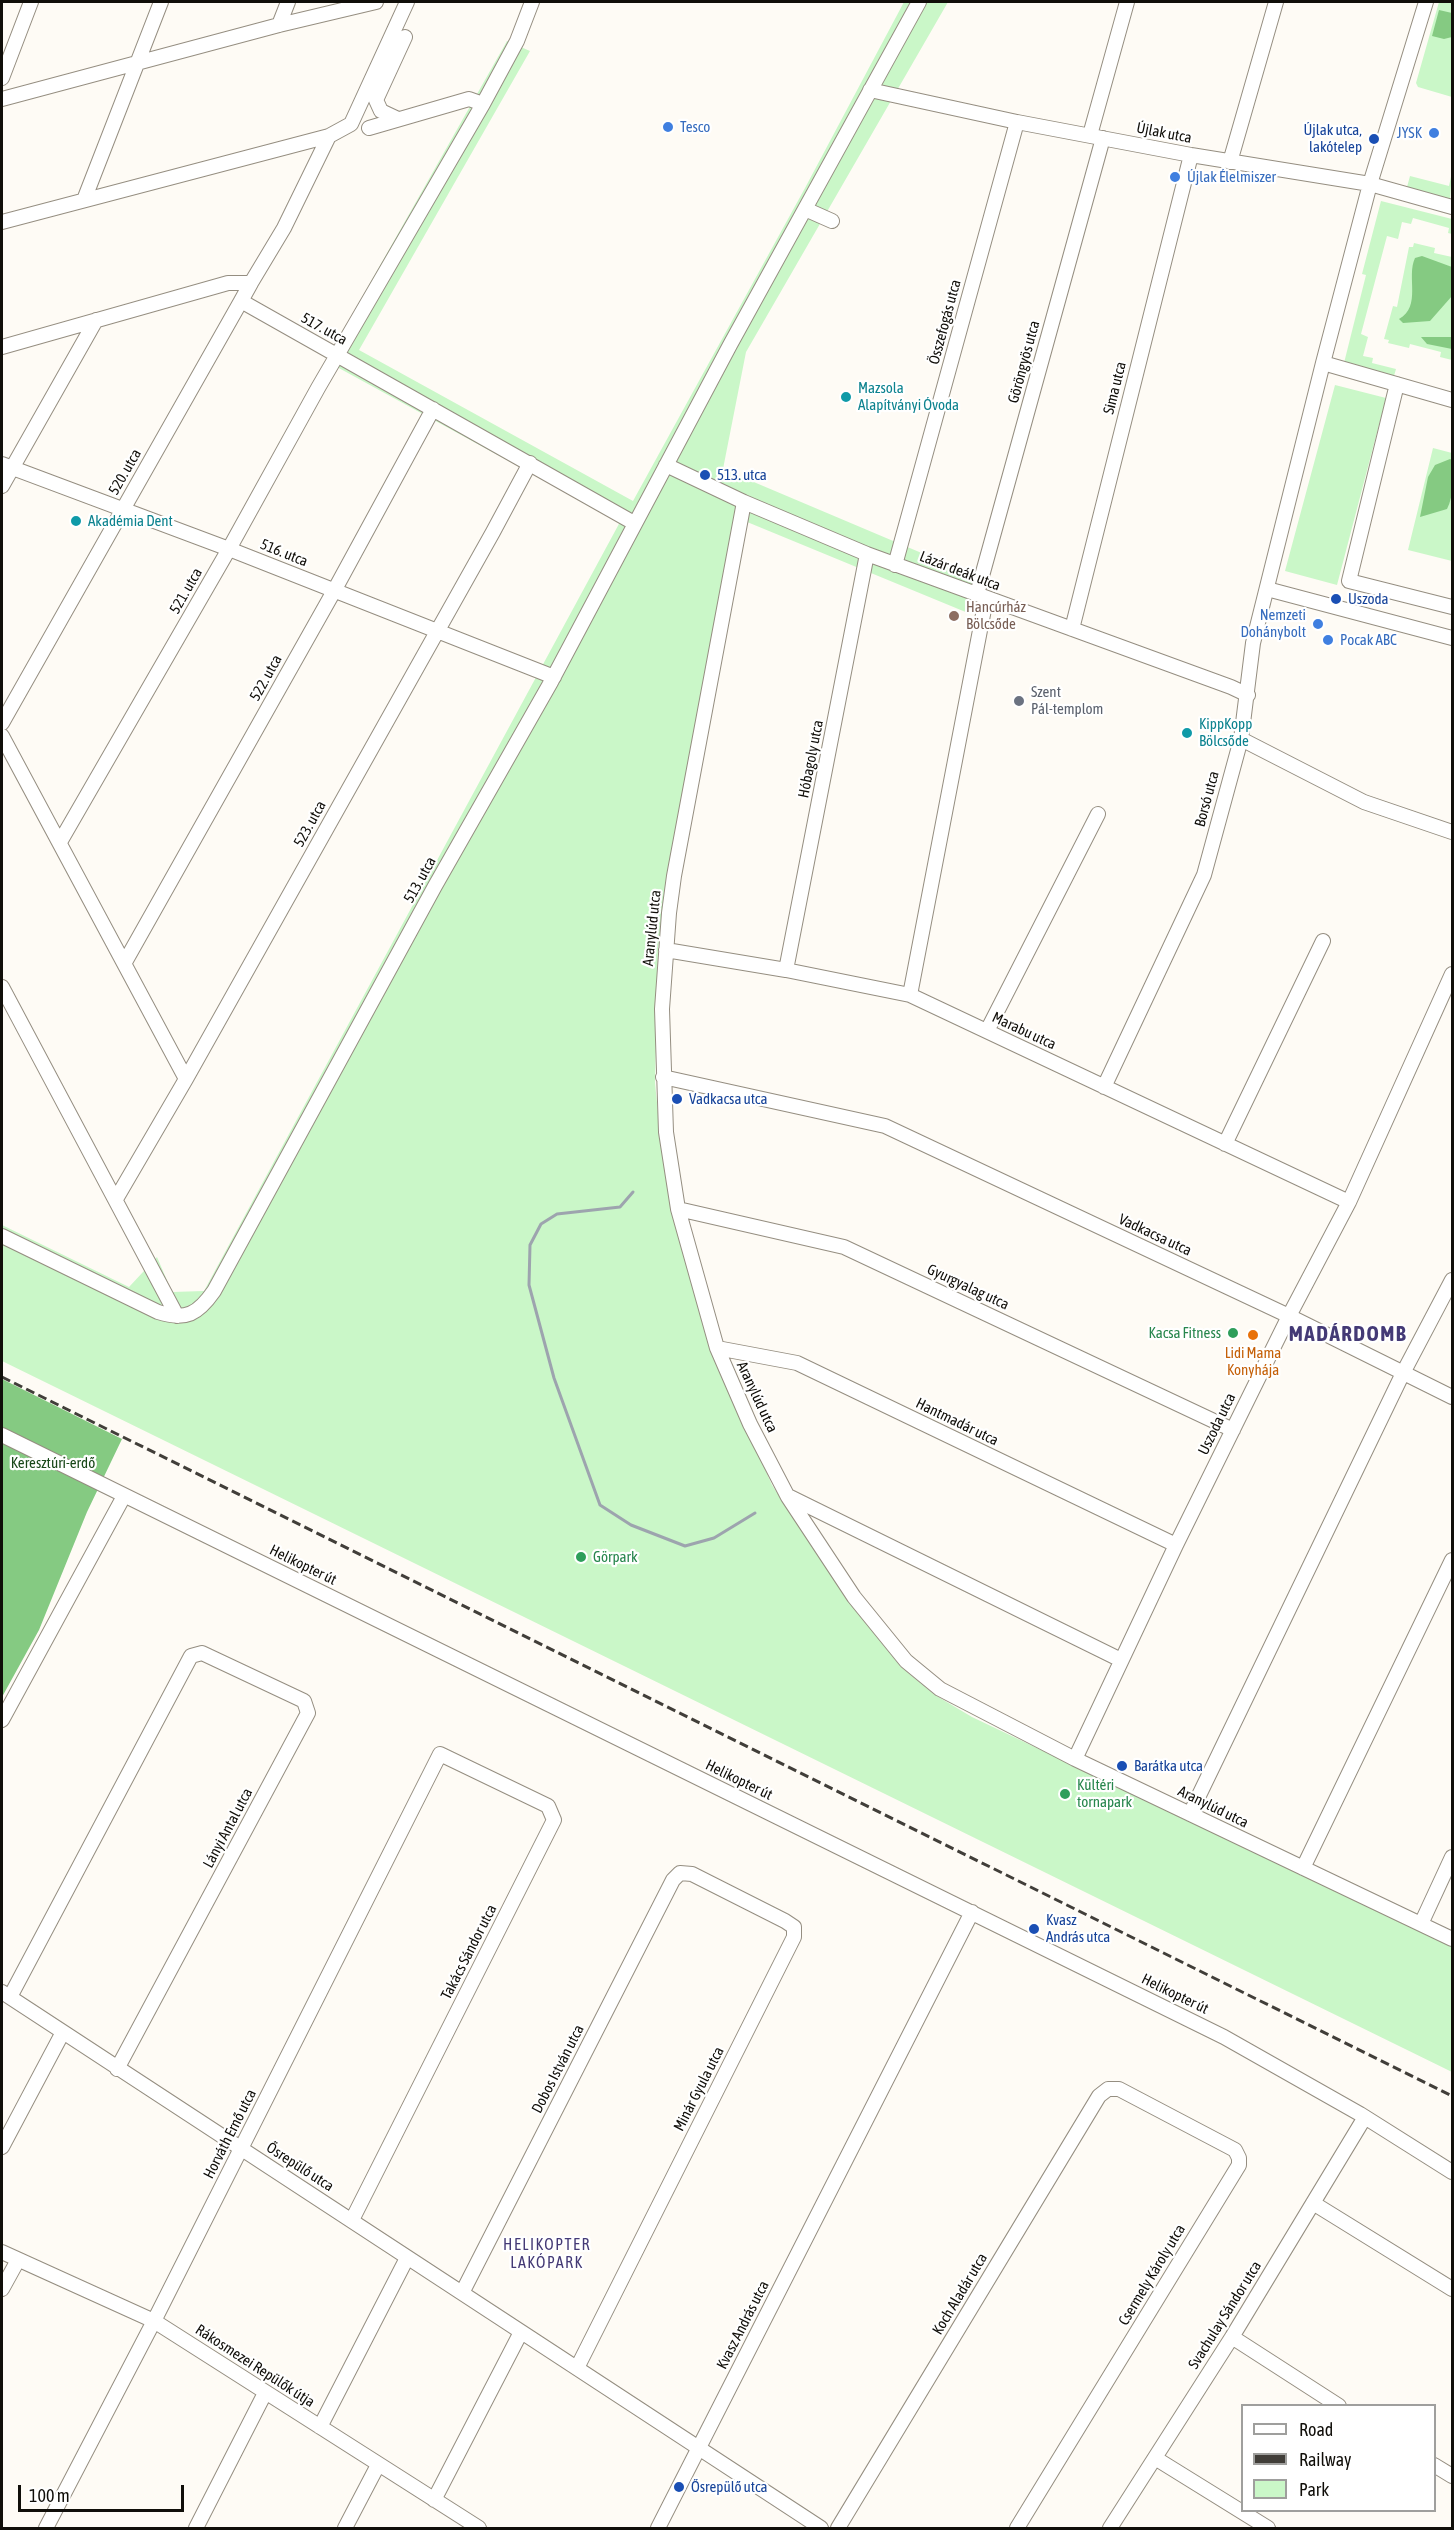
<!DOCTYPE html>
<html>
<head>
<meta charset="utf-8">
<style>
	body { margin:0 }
	#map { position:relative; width:1454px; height:2530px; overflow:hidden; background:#fefbf5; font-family:"Asap Condensed",sans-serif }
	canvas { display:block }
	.frame { position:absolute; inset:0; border:3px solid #100e09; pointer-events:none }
	.legend { position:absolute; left:1241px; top:2404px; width:195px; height:108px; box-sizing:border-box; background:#fff; border:2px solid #9f9f9d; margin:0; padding:8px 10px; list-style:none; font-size:18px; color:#100e09 }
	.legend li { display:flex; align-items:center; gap:12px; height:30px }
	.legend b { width:30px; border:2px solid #9f9f9d }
	.scale { position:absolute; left:18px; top:2485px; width:166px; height:27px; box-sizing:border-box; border:3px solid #100e09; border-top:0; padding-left:8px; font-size:18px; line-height:21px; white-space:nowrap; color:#100e09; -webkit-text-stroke:4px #fff; paint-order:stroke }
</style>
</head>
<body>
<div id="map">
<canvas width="1454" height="2530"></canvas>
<div class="frame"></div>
<ul class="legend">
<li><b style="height:8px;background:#fff"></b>Road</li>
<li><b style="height:8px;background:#413e39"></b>Railway</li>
<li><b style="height:16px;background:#caf7c8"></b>Park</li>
</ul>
<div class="scale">100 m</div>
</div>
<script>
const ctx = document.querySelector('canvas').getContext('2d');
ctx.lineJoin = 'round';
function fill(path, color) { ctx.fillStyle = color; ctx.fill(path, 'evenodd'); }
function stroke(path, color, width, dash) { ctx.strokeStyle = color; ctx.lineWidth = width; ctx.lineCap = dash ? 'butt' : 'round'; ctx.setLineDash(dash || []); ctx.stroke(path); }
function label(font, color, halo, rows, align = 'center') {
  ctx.font = font + ' "Asap Condensed",sans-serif'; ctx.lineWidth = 4.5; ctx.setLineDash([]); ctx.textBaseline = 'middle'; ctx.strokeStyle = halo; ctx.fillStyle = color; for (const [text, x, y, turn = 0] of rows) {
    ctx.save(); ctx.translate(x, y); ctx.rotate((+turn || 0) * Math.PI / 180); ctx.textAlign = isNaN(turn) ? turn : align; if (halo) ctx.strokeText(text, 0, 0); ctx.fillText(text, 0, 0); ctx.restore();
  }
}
fill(new Path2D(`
	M904 2H948L746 352 723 469 976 576 968 613 735 517 667 878 658 949 655 1083 662 1152 712 1352 772 1485 847 1600 901 1667 935 1695 972 1717 1452 1946V2072L2 1361V1225L129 1287 157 1257 172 1292 204 1291 620 522 326 361 507 41 530 51 359 350 633 501 805 188Z
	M1439 2H1452V97L1418 87 1416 83Z
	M1452 172 1450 199 1407 187 1410 176 1449 186Z
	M1381 201 1452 219V234L1448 233 1449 228 1413 218 1411 224 1402 222 1398 239 1387 236 1361 334 1368 337 1363 356 1373 358 1372 363 1396 369 1394 376 1344 363 1366 275 1362 274Z
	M1414 243 1435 248 1434 253 1452 257V360L1440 357 1441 352 1410 344 1409 348 1388 343 1389 340 1384 339 1393 306 1397 307 1409 247H1413Z
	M1335 385 1386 398 1337 585 1285 571Z
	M1433 448 1452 453V561L1408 550Z`), '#caf7c8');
fill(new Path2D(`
	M1439 10 1452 13V37L1444 39 1432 36Z
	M1422 256 1452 267V296L1430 321 1403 323 1399 319C1422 306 1406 277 1415 258Z
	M1421 337H1452V349L1427 344Z
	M1450 459 1452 460C1453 476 1454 496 1447 509L1420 517 1428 477 1435 465Z
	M2 1379 122 1439 87 1512 39 1630 2 1697Z`), '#85ca82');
stroke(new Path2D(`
	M633 1192 620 1207 557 1214 541 1224 530 1245 529 1285 554 1378 600 1505 631 1525 685 1546 714 1538 755 1513`), '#9da4ae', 3);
const minor = new Path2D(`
	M279 25 288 2
	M2 78 31 2
	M870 90 1017 122 1191 155 1370 184 1452 207
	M2 99 279 25 376 2
	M398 119 381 111 376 100 405 37
	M369 128 469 99 483 104
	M1090 135 1127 2
	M1230 162 1276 2
	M84 200 161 2
	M805 209 832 221
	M2 222 329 136
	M251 283 284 228 329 136 351 124 407 2
	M2 347 228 283H251L241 301 634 523
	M1323 363 1452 400
	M1397 384 1349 581 1452 607
	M2 464 229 549 554 677
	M666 465 744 502 867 554 1231 687 1248 695
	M2 486 96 320
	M744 502 674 876 669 913 662 1009 666 1132 678 1209 717 1348 750 1424 788 1497 854 1597 906 1661 940 1689 1075 1759 1452 1939
	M895 565 1017 122
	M1267 589 1452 638
	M977 594 1103 138
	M1072 629 1191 155
	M2 723 241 301
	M2 736 186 1079
	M1241 739 1364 802 1452 832
	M60 842 229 549 318 388 483 104 517 41 532 2
	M666 950 786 970 910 995 1349 1202
	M125 962 334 591 433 409
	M786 970 867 554
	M2 987 177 1316
	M910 995 986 599
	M987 1031 1098 814
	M663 1077 885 1126 1289 1316 1452 1397
	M1104 1087 1204 875 1241 739 1253 643 1323 363 1370 184 1426 2
	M1225 1144 1323 941
	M116 1199 186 1079 493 532 530 463
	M678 1209 844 1247 1233 1430
	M2 1236 158 1312C186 1321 198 1314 214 1291L435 886 551 682 730 345 919 2
	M717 1348 797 1363 1176 1545
	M2 1435 1224 2037 1360 2114 1452 2172
	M790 1497 1121 1660
	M2 1720 124 1496
	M1075 1759 1176 1545 1289 1316 1349 1202 1452 974
	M1190 1814 1403 1373 1452 1280
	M1303 1868 1452 1560
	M1421 1924 1452 1857
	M2 1992 821 2528
	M10 1997 191 1656 202 1653 304 1701 308 1713 117 2069
	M2 2147 63 2032
	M1313 2203 1452 2289
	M2 2252 154 2321 479 2528
	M2 2289 18 2260
	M462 2293 673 1880 680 1873 692 1874 785 1921 794 1927V1937L577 2368
	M1232 2337 1339 2406
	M320 2427 407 2258
	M1155 2458 1268 2528
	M1434 2465 1452 2476
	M434 2500 520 2334
	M46 2528 154 2321 440 1754 548 1806 554 1820 352 2220
	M196 2528 265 2393
	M345 2528 378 2465
	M658 2528 972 1912
	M838 2528 1099 2096 1108 2089H1119L1235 2150 1239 2158V2165L1017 2528
	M1110 2528 1232 2337 1365 2117`);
stroke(minor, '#958e81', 16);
stroke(minor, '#fff', 14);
stroke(new Path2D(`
	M2 1377 1452 2096`), '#413e39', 3, [9, 4.5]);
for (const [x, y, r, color] of [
	[668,127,6,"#3f7fe0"],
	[1434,133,6,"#3f7fe0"],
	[1374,139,6,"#1a4fb4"],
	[1175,177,6,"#3f7fe0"],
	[846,397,6,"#0f9aa8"],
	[705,475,6,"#1a4fb4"],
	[76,521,6,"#0f9aa8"],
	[1336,599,6,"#1a4fb4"],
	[954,616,6,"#8d6e63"],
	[1318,624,6,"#3f7fe0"],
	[1328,640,6,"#3f7fe0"],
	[1019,701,6,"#6b7280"],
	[1187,733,6,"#0f9aa8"],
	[677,1099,6,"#1a4fb4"],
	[1233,1333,6,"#2e9e5b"],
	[1253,1335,6,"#e8710a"],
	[581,1557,6,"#2e9e5b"],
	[1122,1766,6,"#1a4fb4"],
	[1065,1794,6,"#2e9e5b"],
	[1034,1929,6,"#1a4fb4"],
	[679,2487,6,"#1a4fb4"]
]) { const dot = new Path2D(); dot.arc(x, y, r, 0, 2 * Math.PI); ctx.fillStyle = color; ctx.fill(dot); stroke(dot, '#fff', 2); }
label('15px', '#366cbe', '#fff', [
	["Tesco",680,127],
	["JYSK",1422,133,"right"],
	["Újlak Élelmiszer",1187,177],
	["Nemzeti",1306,615,"right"],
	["Dohánybolt",1306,632,"right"],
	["Pocak ABC",1340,640]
], 'left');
label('15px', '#164399', '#fff', [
	["Újlak utca,",1362,130,"right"],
	["lakótelep",1362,147,"right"],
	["513. utca",717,475],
	["Uszoda",1348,599],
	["Vadkacsa utca",689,1099],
	["Barátka utca",1134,1766],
	["Kvasz",1046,1920],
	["András utca",1046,1937],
	["Ősrepülő utca",691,2487]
], 'left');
label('15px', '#100e09', '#fff', [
	["Újlak utca",1164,133,11],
	["Összefogás utca",945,322,-75],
	["517. utca",324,329,29],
	["Göröngyös utca",1024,362,-75],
	["Sima utca",1115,388,-76],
	["520. utca",125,472,-60],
	["516. utca",284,553,22],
	["Lázár deák utca",960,571,21],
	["521. utca",186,591,-60],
	["522. utca",266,678,-61],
	["Hóbagoly utca",811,759,-79],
	["Borsó utca",1207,799,-75],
	["523. utca",310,824,-61],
	["513. utca",420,880,-61],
	["Aranylúd utca",652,928,-84],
	["Marabu utca",1024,1031,25],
	["Vadkacsa utca",1155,1235,25],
	["Gyurgyalag utca",968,1287,25],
	["Aranylúd utca",757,1397,65],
	["Hantmadár utca",957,1422,26],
	["Uszoda utca",1217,1424,-64],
	["Helikopter út",303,1565,26],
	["Helikopter út",739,1780,26],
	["Aranylúd utca",1213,1807,26],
	["Lányi Antal utca",228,1828,-62],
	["Takács Sándor utca",469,1952,-63],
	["Helikopter út",1175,1994,26],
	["Dobos István utca",558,2069,-63],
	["Minár Gyula utca",699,2089,-63],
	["Horváth Ernő utca",230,2134,-63],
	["Ősrepülő utca",300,2167,33],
	["Csermely Károly utca",1152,2275,-59],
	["Koch Aladár utca",960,2294,-59],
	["Svachulay Sándor utca",1225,2315,-58],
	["Kvasz András utca",743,2325,-63],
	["Rákosmezei Repülők útja",255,2366,33]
]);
label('15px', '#0d838f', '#fff', [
	["Mazsola",858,388],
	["Alapítványi Óvoda",858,405],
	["Akadémia Dent",88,521],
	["KippKopp",1199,724],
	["Bölcsőde",1199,741]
], 'left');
label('15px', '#785e54', '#fff', [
	["Hancúrház",966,607],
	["Bölcsőde",966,624]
], 'left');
label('15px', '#5b616d', '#fff', [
	["Szent",1031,692],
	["Pál-templom",1031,709]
], 'left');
label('15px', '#27864d', '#fff', [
	["Kacsa Fitness",1221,1333,"right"],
	["Görpark",593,1557],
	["Kültéri",1077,1785],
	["tornapark",1077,1802]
], 'left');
label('15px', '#c56008', '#fff', [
	["Lidi Mama",1253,1353],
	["Konyhája",1253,1370]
]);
label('15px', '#184718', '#fff', [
	["Keresztúri-erdő",53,1463]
]);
ctx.letterSpacing = '1.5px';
label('16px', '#443a76', '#fff', [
	["HELIKOPTER",547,2245],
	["LAKÓPARK",547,2263]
]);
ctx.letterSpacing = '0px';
ctx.letterSpacing = '1.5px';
label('bold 21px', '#443a76', '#fff', [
	["MADÁRDOMB",1348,1334]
]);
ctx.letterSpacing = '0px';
</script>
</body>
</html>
